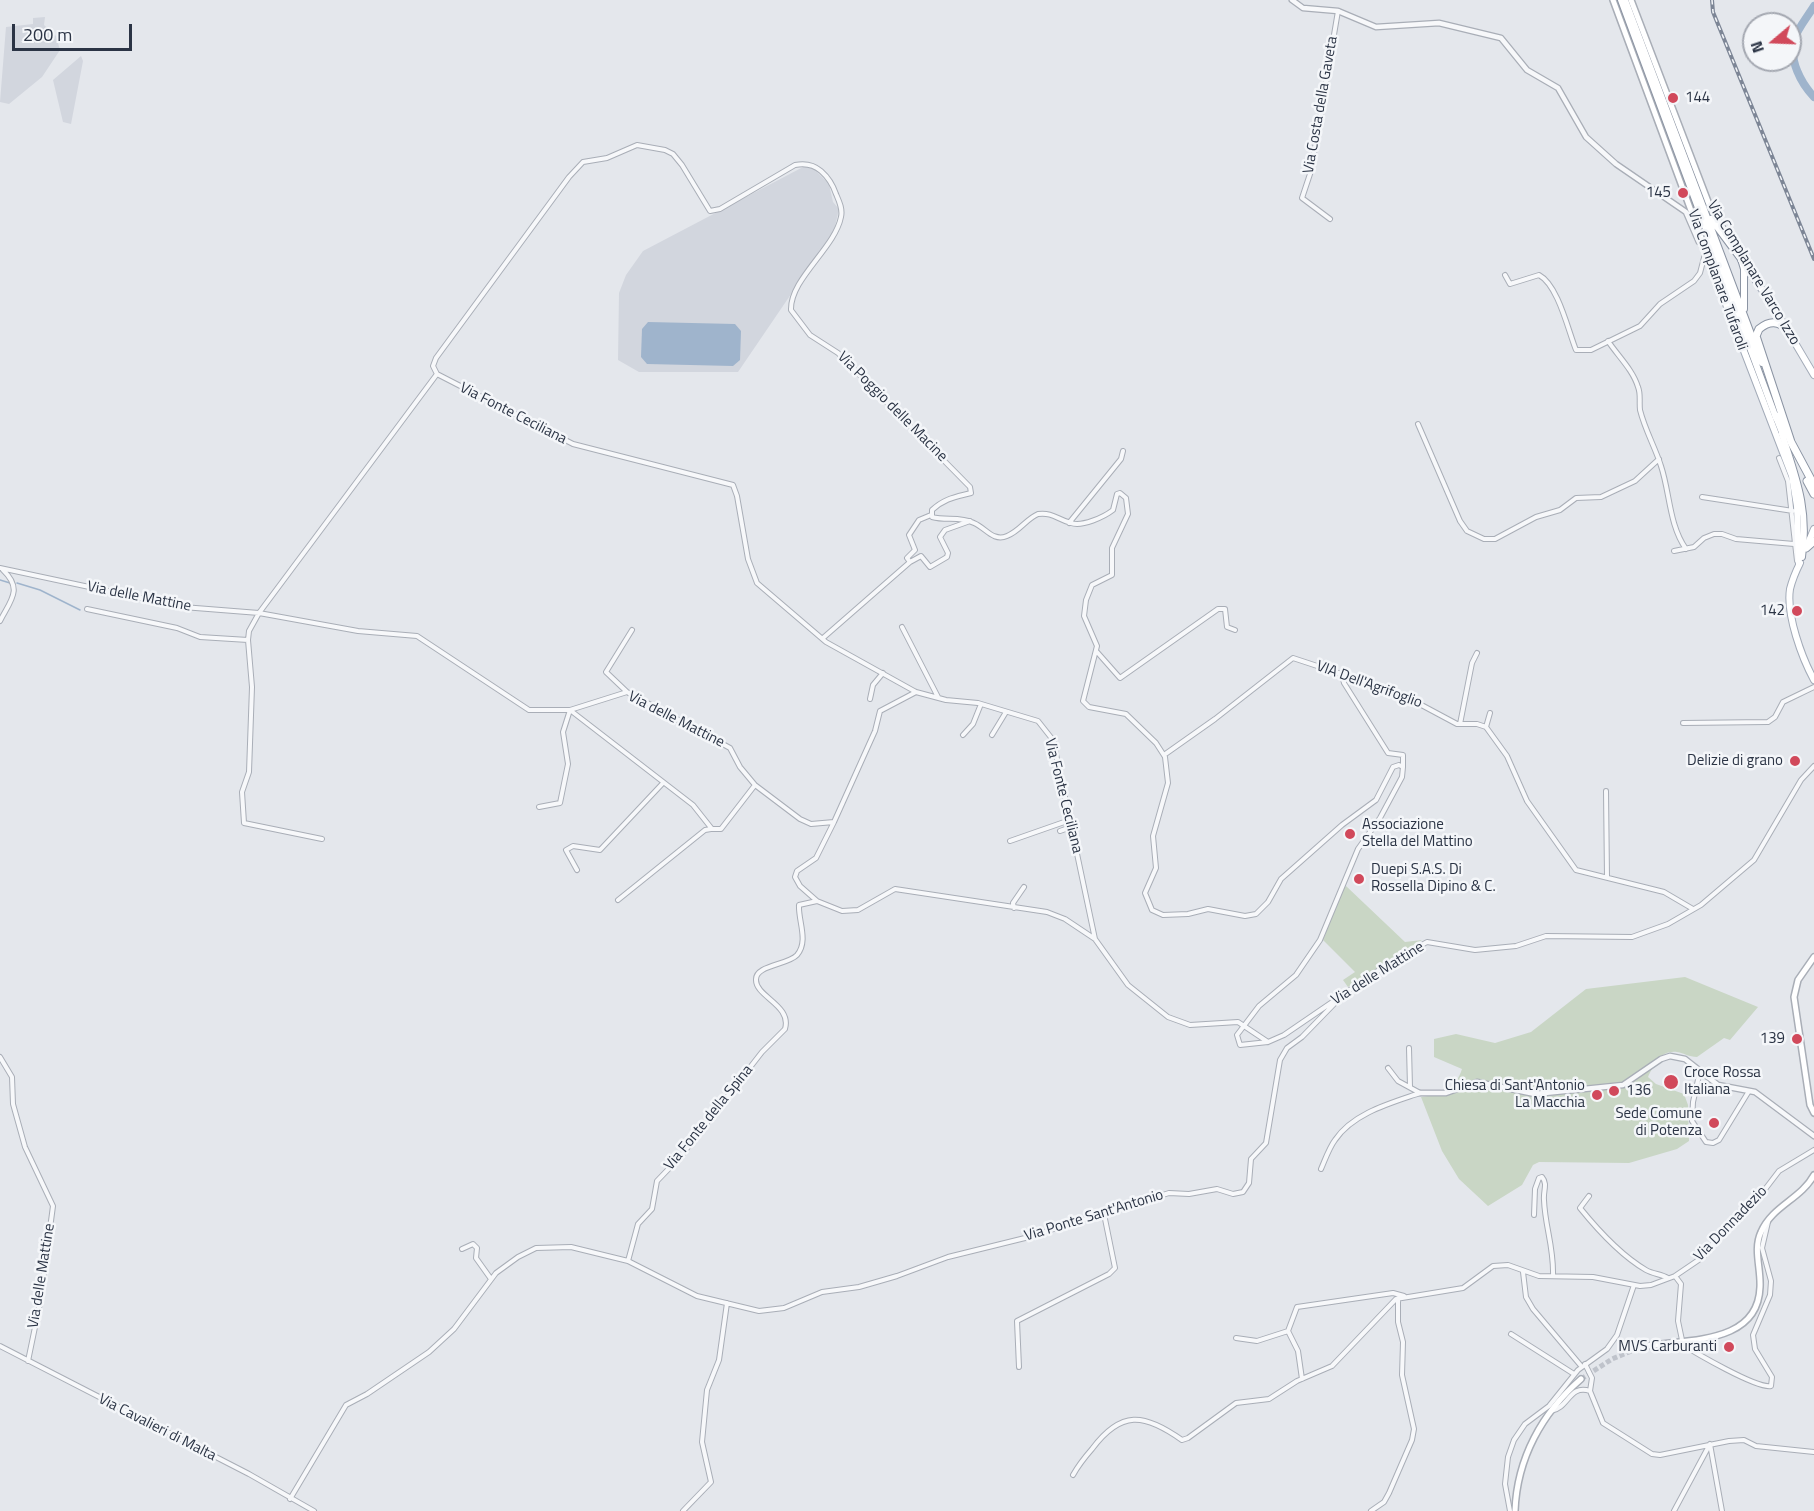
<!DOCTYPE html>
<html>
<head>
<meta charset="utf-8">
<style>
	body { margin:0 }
	#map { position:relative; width:1814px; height:1511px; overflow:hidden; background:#e4e7ec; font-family:"Titillium Web",sans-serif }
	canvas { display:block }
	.north { position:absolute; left:1742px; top:12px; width:60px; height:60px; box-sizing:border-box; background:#f4f6f9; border:2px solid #a4a8b1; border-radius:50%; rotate:251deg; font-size:16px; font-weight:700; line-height:24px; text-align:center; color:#2b3445 }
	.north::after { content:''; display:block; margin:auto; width:21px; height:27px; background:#d1495b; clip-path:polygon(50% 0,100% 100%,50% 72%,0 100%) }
	.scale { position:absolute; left:12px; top:24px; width:120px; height:27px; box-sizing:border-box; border:3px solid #2b3445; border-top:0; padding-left:8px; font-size:18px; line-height:21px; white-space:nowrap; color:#2b3445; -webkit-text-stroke:4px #f4f6f9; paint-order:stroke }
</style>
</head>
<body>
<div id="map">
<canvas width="1814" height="1511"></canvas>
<div class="north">N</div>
<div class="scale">200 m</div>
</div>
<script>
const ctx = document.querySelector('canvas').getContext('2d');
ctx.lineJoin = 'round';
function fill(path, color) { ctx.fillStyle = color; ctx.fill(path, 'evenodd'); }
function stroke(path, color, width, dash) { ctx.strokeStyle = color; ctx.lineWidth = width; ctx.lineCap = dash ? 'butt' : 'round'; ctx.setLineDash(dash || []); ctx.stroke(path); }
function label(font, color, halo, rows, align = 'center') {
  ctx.font = font + ' "Titillium Web",sans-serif'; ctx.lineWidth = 5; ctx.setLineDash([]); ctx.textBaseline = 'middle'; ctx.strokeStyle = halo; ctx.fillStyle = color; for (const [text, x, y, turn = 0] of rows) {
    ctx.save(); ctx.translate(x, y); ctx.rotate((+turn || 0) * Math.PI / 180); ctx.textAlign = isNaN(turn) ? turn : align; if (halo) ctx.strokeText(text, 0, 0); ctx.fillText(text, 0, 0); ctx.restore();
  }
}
fill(new Path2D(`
	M45 17 44 25 56 36 60 50 42 77 9 104 0 102 6 27 33 24V18Z
	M81 56 83 61 71 124 63 122 53 80Z
	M805 166 813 168 829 184 833 202 839 209 834 231 738 372H639L618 360 619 293 626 275 643 251Z`), '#d2d6de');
fill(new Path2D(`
	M1346 886 1405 942 1422 940 1348 987 1343 980 1355 972 1323 940 1342 889Z
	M1685 977 1758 1007 1730 1040 1724 1038 1697 1057C1689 1057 1684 1053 1677 1052 1660 1050 1654 1065 1648 1077L1656 1084 1684 1094 1688 1105 1689 1141 1677 1149 1629 1163 1539 1162 1533 1165 1522 1185 1488 1206 1459 1179 1442 1151 1421 1097C1440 1095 1456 1089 1462 1069L1434 1057V1039L1456 1034 1495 1043 1531 1032 1586 989Z`), '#c9d6c5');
fill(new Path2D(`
	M648 322 735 324 741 331 740 360 733 366 647 364 641 357 642 329Z`), '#9fb4cc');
stroke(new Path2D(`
	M0 580 10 583
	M17 583 40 590 80 610`), '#9fb4cc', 1.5);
stroke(new Path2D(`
	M1814 6C1808 16 1797 29 1794 40 1789 61 1801 83 1814 97`), '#9fb4cc', 8);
stroke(new Path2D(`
	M1581 1379 1612 1359 1641 1347`), '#bfc3cb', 5, [5, 2.5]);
const minor = new Path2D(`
	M1330 219 1302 198 1311 171 1338 11
	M1505 275 1510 284 1539 275C1558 285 1568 330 1576 350H1591L1640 326 1660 304 1694 281 1700 273 1706 250
	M1608 341C1618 356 1633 370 1638 387 1641 394 1639 402 1640 410 1645 430 1655 447 1661 466 1670 493 1669 525 1686 549
	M437 374 433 366 436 358 569 177 583 162 607 158 637 145 665 150 673 154 682 165 710 211 720 209 795 165C805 163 813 164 821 171 829 178 833 185 836 194 839 201 843 209 841 217 835 248 790 279 791 310L810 335 838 353 970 487 971 493C956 497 945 498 932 510V517C946 521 959 516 974 523 986 528 993 542 1007 536 1020 531 1026 519 1038 514 1053 512 1058 520 1071 523 1082 527 1104 517 1113 510L1117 494 1120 493 1126 498 1128 514 1112 548V575L1092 585 1086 600 1084 616 1097 646 1083 701 1089 707 1126 714 1156 743 1165 757 1168 783 1153 836 1156 868 1145 893 1152 910 1163 915 1188 914 1208 909 1245 916 1256 914 1268 902 1281 879 1342 825 1376 800 1393 767 1399 765 1403 767 1402 777 1380 818 1358 849 1320 940 1296 975 1259 1006 1237 1035 1240 1045 1268 1042 1284 1035 1388 964 1427 942 1475 950 1516 946 1546 936 1632 937 1668 924 1701 905 1754 860 1801 780 1814 766
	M437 374 573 444 733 485 737 496 748 559 757 583 826 642 916 692 946 700 978 703 1038 721 1053 740 1095 939
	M1418 424 1460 521 1467 531 1484 539H1495L1536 517 1560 510 1576 498 1601 497 1635 481 1659 459
	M1779 458 1788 481 1797 561
	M1702 497 1793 511
	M931 515 919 520 909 535 915 550 907 558 910 562 921 556 930 567 947 557 948 553 940 537 945 530 970 521
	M1069 523 1121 459 1123 451
	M1674 551 1694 547 1704 538 1714 534H1722L1736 539 1794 544
	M0 568 183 607 259 613 358 631 417 636 529 710H570L627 692 730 748 740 767 755 785 800 819 811 824 834 822 816 858 797 871 795 877 800 886 817 901 842 911 858 910 895 889 1047 912 1065 919 1095 939 1128 985 1168 1017 1190 1025 1238 1022 1268 1042
	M87 609 177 628 200 637 248 640
	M0 621C11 600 23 589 3 570
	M902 627 938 697
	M823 638 910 562
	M1097 652 1120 678 1218 609H1225L1227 627 1235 630
	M1342 675 1344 683 1388 753 1403 755V767
	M627 692 606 672 632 630
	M870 699 873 685 883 673
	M1683 723 1768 722 1775 717 1783 702 1814 687
	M1460 724 1472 663 1477 653
	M1486 727 1490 713
	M963 735 973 724 981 704
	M992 735 1006 712
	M1164 755 1215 719 1293 658 1399 693 1457 724H1477L1486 727 1507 756 1527 801 1576 870 1664 892 1693 909
	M1606 791 1607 877
	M539 807 560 803 568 764 563 732 570 710 693 805 712 829H721L755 785
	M834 822 875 731 880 711 916 692
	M1060 831 1071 827
	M322 839 244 823 242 792 249 772 252 687 248 640 249 631 259 613 437 374
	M1010 841 1070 820
	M577 870 566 850 573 846 600 850 663 783
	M618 900 705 830 711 829
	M1014 908 1013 903 1024 887
	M1409 1048 1410 1087
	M0 1057 12 1077 13 1104 25 1147 53 1206 40 1303 28 1361
	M1388 1068 1398 1081 1420 1093
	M1700 1071 1693 1102 1692 1121 1706 1142 1713 1143 1719 1140 1749 1091
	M1321 1169C1325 1160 1329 1148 1335 1140 1353 1113 1391 1103 1420 1093
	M1589 1196 1580 1208C1597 1229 1622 1256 1646 1270 1653 1274 1661 1274 1668 1278
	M1534 1215 1535 1189 1539 1178 1542 1177C1548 1184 1543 1191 1544 1200 1545 1227 1554 1247 1553 1276
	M462 1249 473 1244 477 1248 476 1258 491 1279
	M628 1261 638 1224 652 1209 657 1181 681 1156 762 1052 785 1029C792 1005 756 997 756 980 755 965 788 965 797 955 809 941 798 921 799 905L817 901
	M1523 1272 1526 1297 1533 1309 1582 1367
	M1675 1276 1703 1257 1734 1217 1766 1188 1779 1171 1814 1150
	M1511 1334 1574 1374
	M1236 1338 1257 1341 1288 1331
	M1680 1343C1694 1352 1757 1389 1771 1386L1772 1377 1755 1349 1753 1335 1770 1295 1771 1281 1762 1248 1768 1222
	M0 1346 249 1474 314 1511
	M1585 1364 1592 1378 1590 1391
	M1019 1367 1017 1321 1109 1274 1115 1268 1104 1214
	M1302 1379 1298 1351 1288 1331 1297 1307 1393 1293 1404 1296
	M1551 1411C1569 1408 1569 1384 1590 1391L1603 1423 1652 1454 1660 1455 1729 1441 1744 1440 1756 1446 1814 1452
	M1710 1444 1722 1511
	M1073 1475C1078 1466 1085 1457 1092 1449 1121 1410 1144 1413 1182 1440L1188 1438 1236 1403 1269 1399 1297 1381 1332 1366 1396 1299 1463 1288 1493 1266 1508 1265 1539 1276 1593 1277 1640 1286 1651 1285 1675 1276 1681 1284 1678 1321 1682 1340
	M290 1499 346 1405 367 1394 429 1352 454 1329 496 1273 518 1257 536 1248 571 1247 628 1261 697 1296 759 1311 784 1308 822 1292 859 1287 897 1276 948 1257 1025 1238 1169 1193 1189 1194 1217 1189 1233 1194 1243 1192 1249 1183 1251 1159 1266 1143 1280 1060 1287 1048 1302 1037 1338 1000
	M683 1511 711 1482 702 1442 707 1390 719 1360 727 1303
	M1371 1511 1384 1502 1389 1493 1412 1440 1414 1429 1402 1375 1403 1342 1398 1322V1298
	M1510 1511 1505 1484 1508 1457 1514 1440 1525 1424 1549 1406 1578 1370 1607 1349 1617 1335 1634 1285
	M1674 1511 1710 1444`);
const tertiary = new Path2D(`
	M1292 0 1303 8 1338 11 1376 27 1439 23 1501 38 1527 70 1558 88 1586 137 1616 164 1686 212 1699 242 1704 243
	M1420 1093H1446L1477 1082 1535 1094 1623 1085 1661 1059 1670 1056 1685 1059 1718 1085 1755 1092 1814 1136`);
const secondary = new Path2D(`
	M1613 0 1723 297
	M1631 0 1710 207 1730 240
	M1814 957 1798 980 1794 997 1810 1105 1814 1113
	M1641 1347C1682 1338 1758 1347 1760 1287 1761 1268 1753 1249 1761 1232 1772 1206 1801 1199 1814 1175
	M1515 1511C1517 1458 1542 1413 1581 1379`);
const primary = new Path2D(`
	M1741 260 1772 304 1814 375
	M1724 299 1792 476 1797 506 1799 565
	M1806 548 1814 529
	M1800 563C1796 571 1792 581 1790 589 1786 615 1802 658 1814 680`);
const trunk = new Path2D(`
	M1621 0 1776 418
	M1625 0 1762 363
	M1711 219 1741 259 1744 269V309
	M1723 297 1736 312
	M1782 434C1796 478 1809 509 1802 557`);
const motorway = new Path2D(`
	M1789 330C1778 321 1770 320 1759 329L1756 336 1791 442 1814 485
	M1776 416 1784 436
	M1807 481 1814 494
	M1806 548 1814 541`);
stroke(minor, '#a9aeb7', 6);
stroke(tertiary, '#a9aeb7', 7);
stroke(secondary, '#a9aeb7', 8);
stroke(primary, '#a3abb8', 8);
stroke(trunk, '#8b94a3', 8);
stroke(motorway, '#8b94a3', 9);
stroke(minor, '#f7f8fa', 4);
stroke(tertiary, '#f7f8fa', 4.5);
stroke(secondary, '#fff', 5);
stroke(primary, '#fff', 6);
stroke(trunk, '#fff', 6);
stroke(motorway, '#fff', 7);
const rail = new Path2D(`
	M1712 0 1713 12 1814 259`);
stroke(rail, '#7d8696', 4);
stroke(rail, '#f4f6f9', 1.5, [4.5]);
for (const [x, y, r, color] of [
	[1673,98,6,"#d1495b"],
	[1683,193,6,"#d1495b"],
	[1797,611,6,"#d1495b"],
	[1795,761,6,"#d1495b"],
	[1350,834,6,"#d1495b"],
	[1359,879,6,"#d1495b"],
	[1797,1039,6,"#d1495b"],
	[1671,1082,8,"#d1495b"],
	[1614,1091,6,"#d1495b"],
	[1597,1095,6,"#d1495b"],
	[1714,1123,6,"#d1495b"],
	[1729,1347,6,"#d1495b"]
]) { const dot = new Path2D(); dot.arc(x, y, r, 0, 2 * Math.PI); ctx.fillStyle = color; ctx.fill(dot); stroke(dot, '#f4f6f9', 2); }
label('15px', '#2b3445', '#f4f6f9', [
	["144",1685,98,"left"],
	["145",1671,193],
	["142",1785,611],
	["Delizie di grano",1783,761],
	["Associazione",1362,825,"left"],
	["Stella del Mattino",1362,842,"left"],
	["Duepi S.A.S. Di",1371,870,"left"],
	["Rossella Dipino & C.",1371,887,"left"],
	["139",1785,1039],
	["Croce Rossa",1684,1073,"left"],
	["Italiana",1684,1090,"left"],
	["Chiesa di Sant'Antonio",1585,1086],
	["La Macchia",1585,1103],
	["136",1626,1091,"left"],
	["Sede Comune",1702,1114],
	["di Potenza",1702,1131],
	["MVS Carburanti",1717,1347]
], 'right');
label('15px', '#2b3445', '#f4f6f9', [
	["Via Costa della Gaveta",1321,105,-80],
	["Via Complanare Varco Izzo",1753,273,59],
	["Via Complanare Tufaroli",1717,280,70],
	["Via Poggio delle Macine",892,407,45],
	["Via Fonte Ceciliana",513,414,27],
	["Via delle Mattine",139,597,11],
	["VIA Dell'Agrifoglio",1369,685,20],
	["Via delle Mattine",676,720,27],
	["Via Fonte Ceciliana",1063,796,76],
	["Via delle Mattine",1378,974,-32],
	["Via Fonte della Spina",709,1118,-51],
	["Via Ponte Sant'Antonio",1094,1216,-17],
	["Via Donnadezio",1731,1224,-46],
	["Via delle Mattine",42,1276,-81],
	["Via Cavalieri di Malta",157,1428,27]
]);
</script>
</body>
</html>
